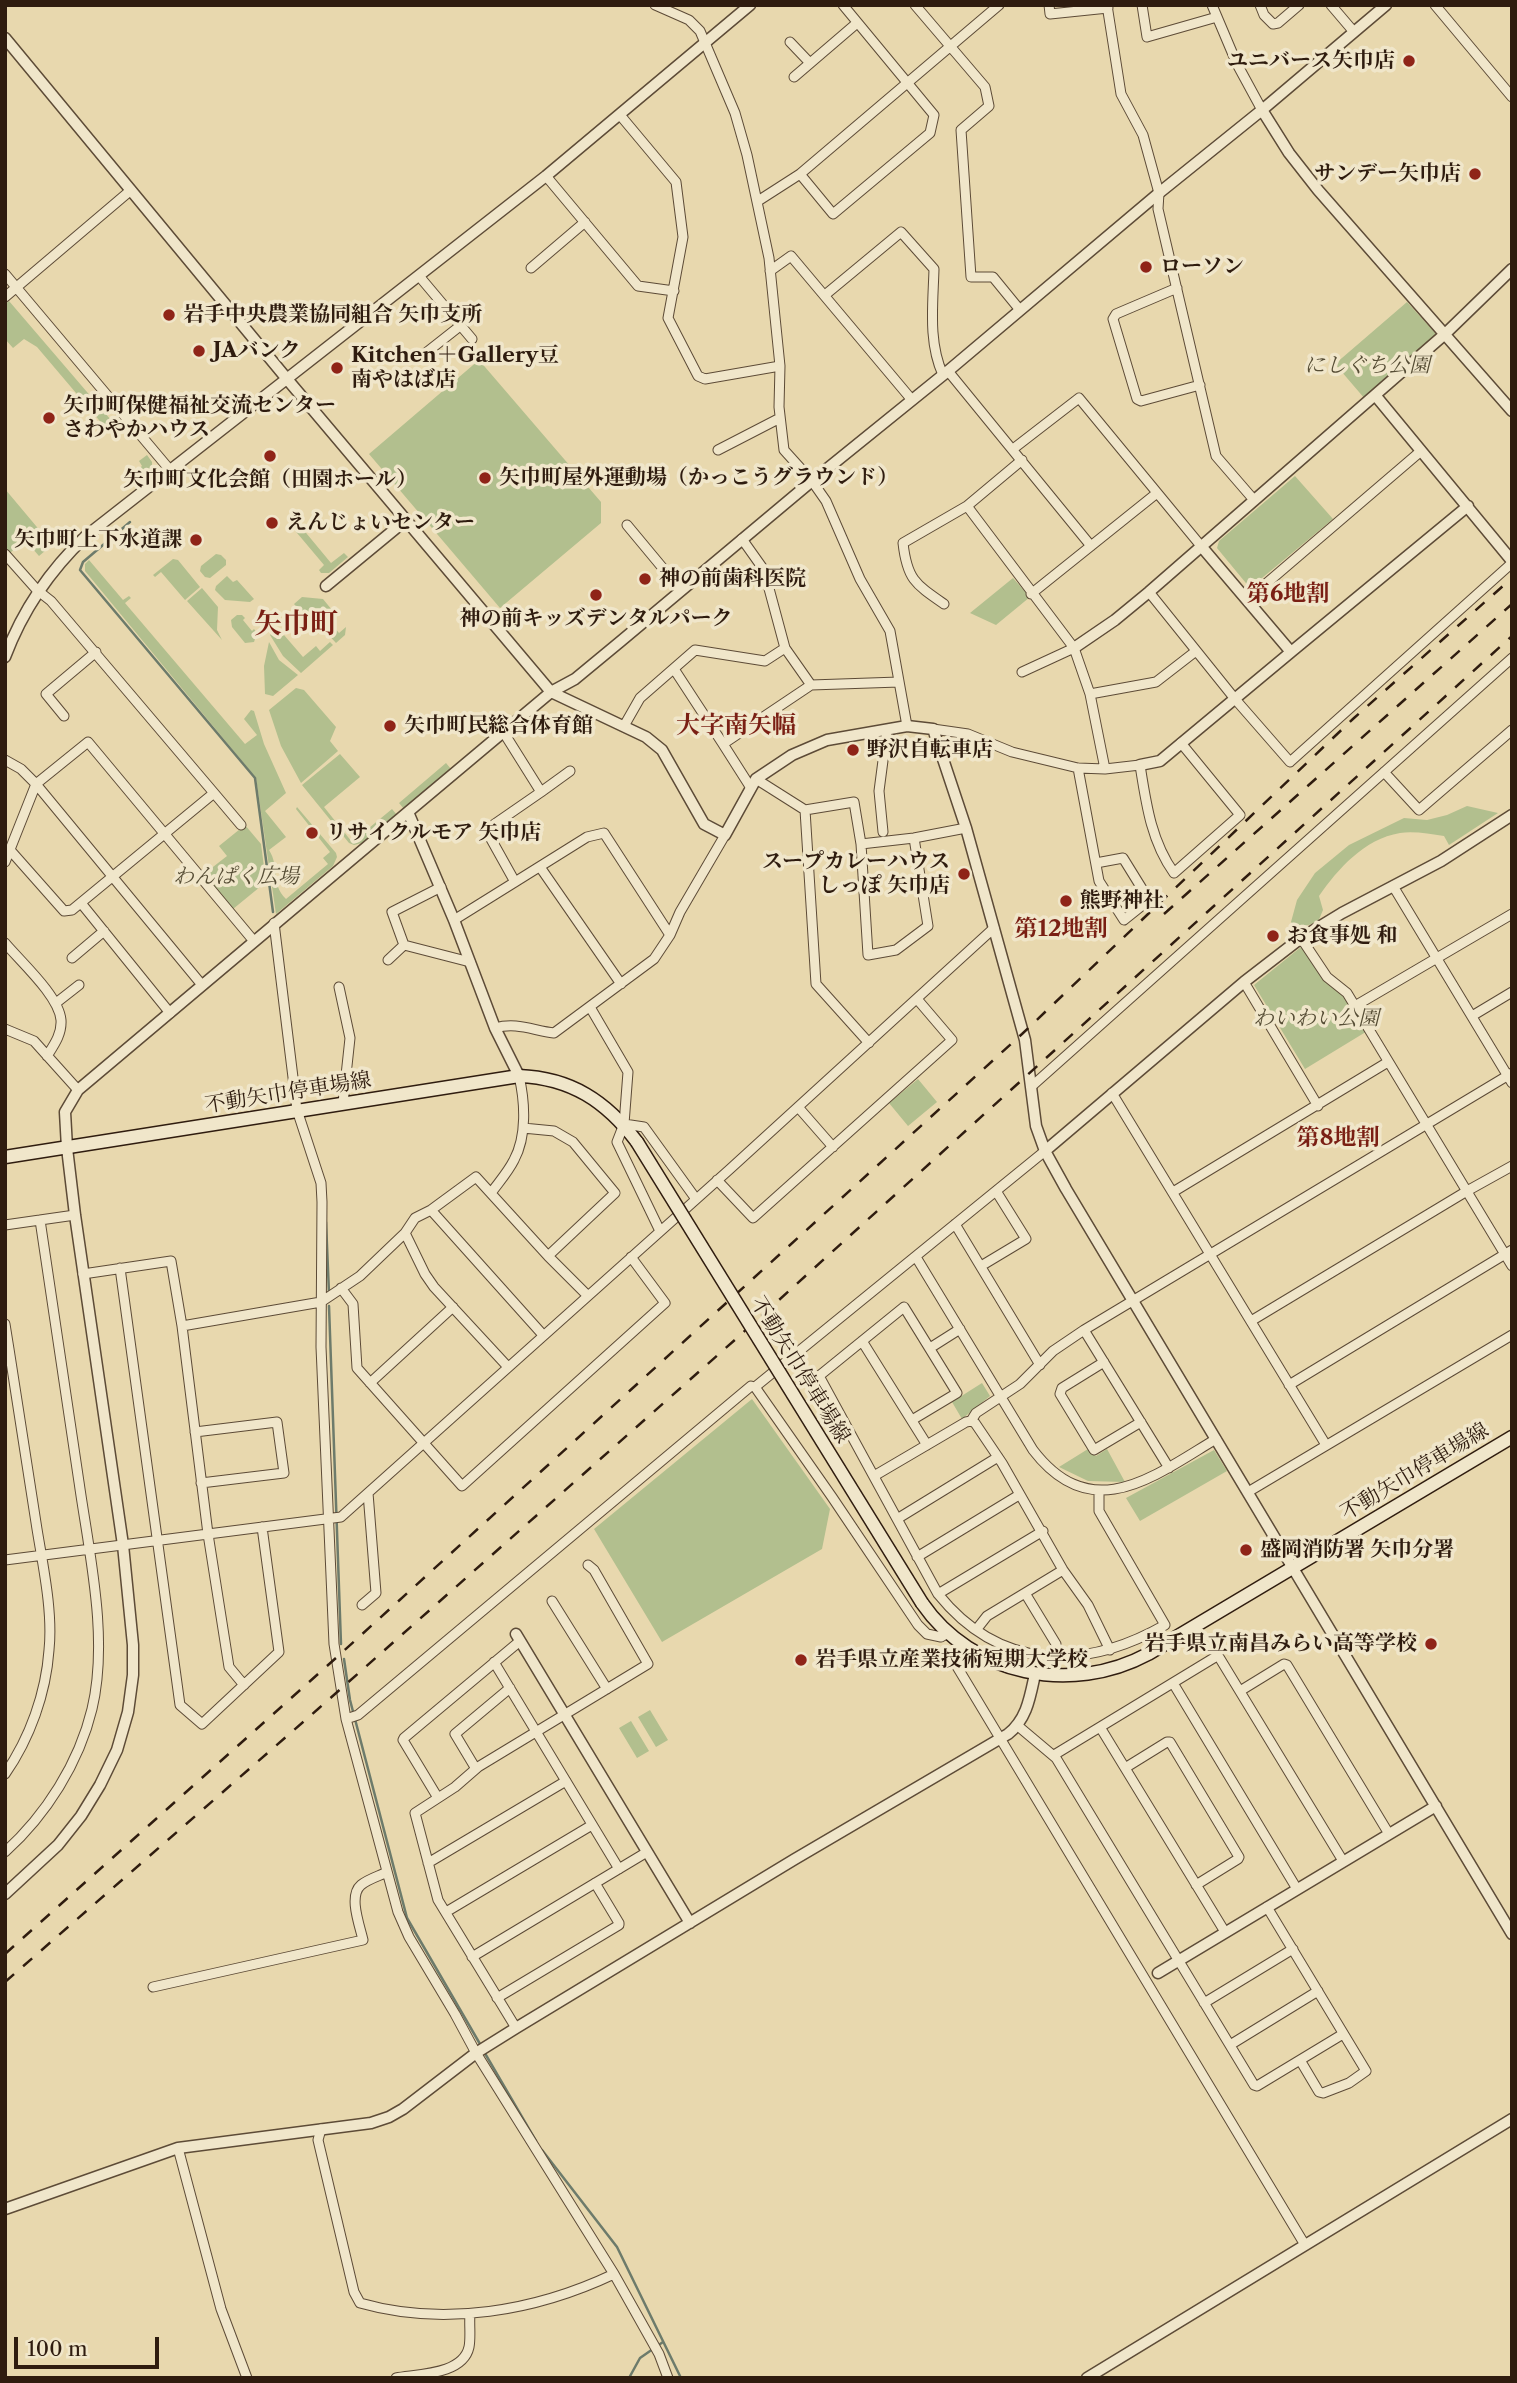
<!DOCTYPE html>
<html>
<head>
<meta charset="utf-8">
<style>
	body { margin:0 }
	#map { position:relative; width:1517px; height:2383px; overflow:hidden; background:#e8d8ae; font-family:"Libre Caslon Text",serif }
	canvas { display:block }
	.frame { position:absolute; inset:0; border:7px solid #2f1c0f; pointer-events:none }
	.scale { position:absolute; left:14px; top:2337px; width:145px; height:32px; box-sizing:border-box; border:4px solid #2f1c0f; border-top:0; padding-left:9px; font-size:21px; line-height:24px; white-space:nowrap; color:#2f1c0f; -webkit-text-stroke:5px #f0e6ca; paint-order:stroke }
</style>
</head>
<body>
<div id="map">
<canvas width="1517" height="2383"></canvas>
<div class="frame"></div>
<div class="scale">100 m</div>
</div>
<script>
const ctx = document.querySelector('canvas').getContext('2d');
ctx.lineJoin = 'round';
function fill(path, color) { ctx.fillStyle = color; ctx.fill(path, 'evenodd'); }
function stroke(path, color, width, dash) { ctx.strokeStyle = color; ctx.lineWidth = width; ctx.lineCap = dash ? 'butt' : 'round'; ctx.setLineDash(dash || []); ctx.stroke(path); }
function label(font, color, halo, rows, align = 'center') {
  ctx.font = font + ' "Libre Caslon Text","Noto Serif JP",serif'; ctx.lineWidth = 7; ctx.setLineDash([]); ctx.textBaseline = 'middle'; ctx.strokeStyle = halo; ctx.fillStyle = color; for (const [text, x, y, turn = 0] of rows) {
    ctx.save(); ctx.translate(x, y); ctx.rotate((+turn || 0) * Math.PI / 180); ctx.textAlign = isNaN(turn) ? turn : align; if (halo) ctx.strokeText(text, 0, 0); ctx.fillText(text, 0, 0); ctx.restore();
  }
}
fill(new Path2D(`
	M9 301 111 420 104 426 37 347 24 339 13 348 5 339V304Z
	M1407 302 1437 335 1365 399 1335 364Z
	M479 360 601 502V523L500 608 369 454Z
	M147 455 152 462V469L130 486 125 480 142 466 139 461Z
	M1295 476 1333 519 1250 588 1217 548 1219 541Z
	M5 489 52 545 39 556 25 540 10 553 5 548Z
	M297 522 331 563 344 553 348 557 329 573H321L319 570 324 565 292 527Z
	M216 554 221 555 226 560V565L210 578 205 577 200 571 201 566Z
	M173 559 178 560 200 587 185 600 161 572 155 577 153 575Z
	M89 560 123 600 129 596 131 598 125 603 245 744 257 735 244 719 251 710 254 711 264 744 286 793 265 811 286 837 269 850C280 867 270 883 286 899L328 864 323 858 330 852 296 809 297 807 336 853 337 857 333 866 276 914 256 778 85 571V564Z
	M227 576 233 582 237 580 254 599 250 602 225 600 215 590 216 586Z
	M1013 578 1030 597 996 625 970 613Z
	M202 588 218 607 217 630 222 640 187 601Z
	M302 597 323 599 332 610 326 617 339 633 346 627 345 635 336 643 322 628 317 631 294 604Z
	M237 615H242L245 618 243 620 252 631 254 629 257 633 254 642 245 643 232 627 231 620Z
	M274 631 280 638 284 635 303 657 316 646 320 651 330 642 333 645 301 673 283 656 270 635Z
	M269 642 279 660 298 675 273 696 265 694 264 666Z
	M296 688 304 690 336 727 330 741 338 751 301 783 281 746 269 710Z
	M340 754 360 777 324 807 352 842 392 809 397 815 362 843 354 845 349 843 302 785Z
	M446 763 451 769 404 809 399 803Z
	M1467 806 1498 813 1449 845 1444 836C1430 834 1414 831 1400 833 1364 839 1338 869 1319 896L1323 910 1318 922 1296 929 1291 922 1297 900 1315 873 1349 845 1404 818 1427 820 1447 815Z
	M245 825 261 844 266 882 233 909 204 874 227 856 219 846Z
	M1301 947 1335 987 1344 994 1369 1030 1305 1069 1254 985Z
	M918 1079 937 1102 908 1126 889 1103Z
	M982 1383 990 1396 962 1419 952 1402Z
	M752 1399 830 1509 822 1549 662 1642 594 1529Z
	M1088 1449 1096 1456 1107 1449 1125 1482 1088 1481 1059 1467Z
	M1214 1450 1227 1471 1140 1521 1126 1498Z
	M650 1710 668 1740 656 1747 638 1717Z
	M631 1721 649 1751 637 1758 619 1728Z`), '#b2bf8e');
stroke(new Path2D(`
	M130 522 83 562 80 570 255 778 273 912
	M326 1222 329 1293
	M329 1306 341 1644
	M344 1659 350 1700 407 1918 480 2044
	M483 2050 536 2141
	M542 2150 617 2247 681 2378
	M629 2378 640 2358 663 2342`), '#6d7b6b', 2.5);
const minor = new Path2D(`
	M655 5 689 20 700 31 735 113 747 155 769 258 780 366 779 407 784 450 812 481 826 501 860 579 890 631 907 726
	M915 5 985 87 989 106 961 130 971 277H993L1020 310
	M1049 5 1050 14 1108 8
	M1107 5 1121 94 1143 135 1159 193 1158 209 1216 456 1254 500
	M1142 5 1147 37 1217 17
	M1212 5 1237 64 1262 110
	M1260 5 1264 15 1273 24 1278 23 1299 5
	M1331 5 1354 32
	M1435 5 1512 97
	M790 42 810 63
	M794 77 857 23
	M620 115 676 182 683 237 668 318 698 376 705 379 780 366
	M800 174 833 214 930 133 934 115 843 5
	M546 176 638 286 674 291
	M758 201 800 174 999 5
	M531 268 585 222
	M770 271 791 256 912 400
	M5 274 170 470
	M419 276 472 339
	M1177 288 1116 314 1113 319 1137 399 1141 401 1200 385
	M825 295 901 232 934 269C933 305 928 342 943 375
	M5 297 131 190
	M427 352 460 326
	M948 371 1091 546
	M1013 449 1079 398 1201 546
	M718 450 780 418
	M967 506 1074 648 1090 694 1105 769
	M627 525 681 590
	M742 539 764 570 785 648 811 685
	M5 554 37 590 51 601 214 793 72 910 64 911 10 850
	M1149 592 1235 699 1290 762 1512 563
	M1031 594 1157 493
	M1247 600 1421 451
	M944 604C915 584 907 579 903 543L967 506 1022 460
	M674 669 723 744
	M1022 672 1074 648
	M1090 694 1156 682 1196 651
	M64 716 46 694 96 652
	M624 726 640 698 695 650 765 661 785 648
	M933 729 968 734 1012 752 1078 768 1105 769 1140 765C1146 803 1151 841 1174 873L1240 815 1181 743
	M504 733 541 792 486 830 515 882 587 837 604 833 670 935
	M5 760 21 769 36 784 202 985
	M1078 768 1099 881 1124 920 1149 900 1123 858 1096 863
	M1384 772 1419 810 1512 730
	M756 779 805 810 854 802 861 844 868 955 896 950 928 926 914 838
	M751 788 723 744 811 685 899 682
	M541 792 570 771
	M214 793 241 825
	M805 810 816 984 869 1043
	M883 832 879 791 887 730
	M861 844 914 838 966 828
	M5 862 36 784 88 742 253 940
	M540 867 621 984
	M1393 886 1512 1083
	M81 903 170 1013
	M454 920 515 882
	M274 923 297 1110 321 1183 322 1202 321 1347 334 1644 346 1719 398 1912 409 1937 455 2014 476 2053 614 2274 659 2354 668 2378
	M1301 938 1327 977 1347 993 1512 1266
	M5 943C21 962 59 996 61 1020 62 1034 54 1045 47 1056
	M404 945 470 962
	M72 958 104 931
	M388 960 404 945 392 912 441 887
	M1244 982 1318 1106
	M339 987 350 1038 343 1103
	M56 1003 79 985
	M1355 1006 1512 914
	M590 1007 628 1072 624 1124 617 1142 660 1231
	M1472 1016 1512 992
	M495 1028C516 1022 532 1030 554 1033L654 959 670 935 680 912 725 835
	M5 1029 34 1041 78 1090
	M1032 1086 1512 658
	M1112 1093 1326 1445
	M798 1107 833 1147
	M624 1124 644 1127 696 1199
	M523 1128 554 1131 573 1142 615 1193 548 1256
	M717 1180 753 1218 952 1040 917 999
	M1173 1192 1388 1062
	M491 1193C499 1182 508 1172 514 1160 527 1136 525 1102 519 1076
	M431 1210 543 1335
	M955 1224 1040 1365
	M5 1225 75 1215
	M405 1233 425 1274 434 1287 508 1367
	M916 1257 1033 1450C1092 1527 1154 1476 1216 1439
	M981 1266 1026 1239 996 1191
	M120 1268 180 1705 202 1724 279 1652 262 1527
	M83 1274 171 1261 182 1326 208 1534 229 1667 244 1685
	M341 1288 353 1304 357 1368 462 1486 665 1303 631 1257
	M1251 1321 1467 1191 1512 1166
	M5 1324C16 1392 26 1460 37 1529 43 1566 53 1612 49 1650 46 1693 30 1738 5 1774
	M182 1326 321 1302 360 1276 405 1233 415 1218 431 1210 476 1177 548 1256 587 1295
	M1084 1330 1169 1468
	M862 1341 927 1445
	M930 1348 960 1329
	M1104 1362 1062 1388 1060 1394 1094 1450 1141 1422
	M370 1383 453 1307
	M1289 1385 1512 1250
	M755 1387 832 1497 918 1625 927 1634 941 1637 948 1633
	M912 1420 957 1393 904 1307 819 1376 938 1594C1000 1671 1084 1671 1165 1625L1099 1511V1490
	M971 1421 976 1413 1020 1384 1053 1351 1084 1330 1512 1073
	M195 1432 277 1422 284 1473 201 1483
	M874 1476 966 1422 971 1421 975 1423 1002 1463 1063 1570 1088 1605 1110 1650
	M1248 1492 1512 1335
	M897 1519 998 1457
	M917 1557 1019 1495
	M5 1560 341 1517 730 1169 994 928
	M1025 1593 1056 1644V1657
	M938 1594 1043 1531
	M552 1601 607 1689
	M362 1605 376 1593 368 1493
	M976 1630 987 1616 1063 1570
	M950 1655 1305 2245
	M494 1662 619 1869
	M1173 1683 1297 1889
	M1240 1691 1284 1664 1287 1665 1389 1834
	M346 1719 358 1715 751 1386 755 1387 1045 1151
	M1018 1726 1056 1758 1254 2085 1257 2086 1343 2034
	M1100 1727 1225 1932
	M1054 1755 1217 1656 1219 1657 1343 1861
	M1125 1768 1167 1742H1170L1239 1857 1238 1859 1196 1885
	M476 1769 455 1734 510 1688
	M438 1798 403 1740 404 1738 520 1641
	M5 1852C46 1815 79 1763 92 1709 109 1638 89 1553 79 1482 66 1395 53 1308 40 1220
	M428 1863 566 1781
	M1267 1907 1366 2071 1349 2083 1323 2093 1319 2092 1300 2060
	M446 1912 592 1825
	M472 1957 647 1852
	M153 1987 363 1940C360 1926 348 1896 361 1885 368 1879 379 1876 387 1872
	M497 1998 619 1925V1923L595 1883
	M1204 2003 1293 1949
	M516 2028 438 1900 415 1813 455 1787 478 1767 648 1664 594 1570 588 1565
	M1230 2045 1318 1991
	M321 2129 318 2140 354 2292 360 2303C444 2327 536 2311 614 2274
	M178 2148 221 2309 247 2378
	M396 2378C417 2374 463 2375 469 2347 471 2337 469 2324 470 2314`);
const tertiary = new Path2D(`
	M5 38 287 379 551 692 646 737 662 750 704 824 725 835 756 779 792 755 827 740 907 726 933 729 966 828 1025 1040 1036 1126 1045 1151 1066 1189 1512 1934
	M1262 110 1289 153 1318 190 1512 411
	M1375 395 1512 561
	M326 586 406 520
	M1074 648 1115 620 1149 592 1445 334 1512 269
	M1291 652 1468 506
	M5 657C23 609 49 571 86 536L546 176 750 5
	M1140 765 1160 761 1291 652 1201 546
	M519 1076 495 1028 454 920 408 812 551 692 575 679 621 641 812 481 948 371 1159 193 1262 110 1386 5
	M1045 1151 1244 982 1301 938 1342 913 1441 861 1512 815
	M516 1634 690 1923
	M5 1894 58 1845 81 1816 100 1785 117 1750 128 1712 133 1675V1645L123 1545 75 1215 67 1148 65 1112 78 1090 408 812
	M1158 1973 1436 1806
	M5 2209 178 2148 371 2123 389 2117 403 2109 476 2053 516 2028 795 1859 1008 1734C1027 1719 1030 1697 1035 1674
	M1087 2378 1512 2119`);
const secondary = new Path2D(`
	M5 1157 519 1076C571 1078 606 1101 637 1142
	M922 1603C972 1676 1072 1695 1148 1654L1512 1437`);
stroke(minor, '#5d4b37', 11);
stroke(tertiary, '#5d4b37', 13);
stroke(secondary, '#2f1c0f', 15);
stroke(minor, '#f0e6ca', 9);
stroke(tertiary, '#f0e6ca', 10);
stroke(secondary, '#f0e6ca', 12);
stroke(new Path2D(`
	M1164 914 1512 604
	M5 1954 337 1657 1022 1034 1354 718 1512 578
	M5 1982 318 1709 737 1338 1512 636`), '#2f1c0f', 2.5, [12, 12]);
const secondaryBridge = new Path2D(`
	M637 1142 922 1603`);
stroke(secondaryBridge, '#2f1c0f', 15, []);
stroke(secondaryBridge, '#f0e6ca', 12);
for (const [x, y, r, color] of [
	[1409,61,7,"#8f2418"],
	[1475,174,7,"#8f2418"],
	[1146,267,7,"#8f2418"],
	[169,315,7,"#8f2418"],
	[199,351,7,"#8f2418"],
	[337,368,7,"#8f2418"],
	[49,418,7,"#8f2418"],
	[270,456,7,"#8f2418"],
	[485,478,7,"#8f2418"],
	[272,523,7,"#8f2418"],
	[196,540,7,"#8f2418"],
	[645,579,7,"#8f2418"],
	[596,595,7,"#8f2418"],
	[390,726,7,"#8f2418"],
	[853,750,7,"#8f2418"],
	[312,833,7,"#8f2418"],
	[964,874,7,"#8f2418"],
	[1066,901,7,"#8f2418"],
	[1273,936,7,"#8f2418"],
	[1246,1550,7,"#8f2418"],
	[1431,1644,7,"#8f2418"],
	[801,1660,7,"#8f2418"]
]) { const dot = new Path2D(); dot.arc(x, y, r, 0, 2 * Math.PI); ctx.fillStyle = color; ctx.fill(dot); stroke(dot, '#f0e6ca', 2.5); }
label('bold 21px', '#2f1c0f', '#f0e6ca', [
	["ユニバース矢巾店",1395,61,"right"],
	["サンデー矢巾店",1461,174,"right"],
	["ローソン",1160,267],
	["岩手中央農業協同組合 矢巾支所",183,315],
	["JAバンク",213,351],
	["Kitchen＋Gallery豆",351,356],
	["南やはば店",351,380],
	["矢巾町保健福祉交流センター",63,406],
	["さわやかハウス",63,430],
	["矢巾町屋外運動場（かっこうグラウンド）",499,478],
	["矢巾町文化会館（田園ホール）",270,480,"center"],
	["えんじょいセンター",286,523],
	["矢巾町上下水道課",182,540,"right"],
	["神の前歯科医院",659,579],
	["神の前キッズデンタルパーク",596,619,"center"],
	["矢巾町民総合体育館",404,726],
	["野沢自転車店",867,750],
	["リサイクルモア 矢巾店",326,833],
	["スープカレーハウス",950,862,"right"],
	["しっぽ 矢巾店",950,886,"right"],
	["熊野神社",1080,901],
	["お食事処 和",1287,936],
	["盛岡消防署 矢巾分署",1260,1550],
	["岩手県立南昌みらい高等学校",1417,1644,"right"],
	["岩手県立産業技術短期大学校",815,1660]
], 'left');
label('italic 21px', '#564d35', '#f0e6ca', [
	["にしぐち公園",1367,366],
	["わんぱく広場",236,877],
	["わいわい公園",1316,1019]
]);
label('21px', '#2f1c0f', '#f0e6ca', [
	["不動矢巾停車場線",288,1093,-9],
	["不動矢巾停車場線",800,1370,58],
	["不動矢巾停車場線",1415,1472,-31]
]);
label('bold 23px', '#7a1f14', '#f0e6ca', [
	["第6地割",1288,594],
	["第12地割",1061,929],
	["第8地割",1338,1138]
]);
label('bold 24px', '#7a1f14', '#f0e6ca', [
	["大字南矢幅",736,726]
]);
label('bold 28px', '#7a1f14', '#f0e6ca', [
	["矢巾町",296,625]
]);
</script>
</body>
</html>
